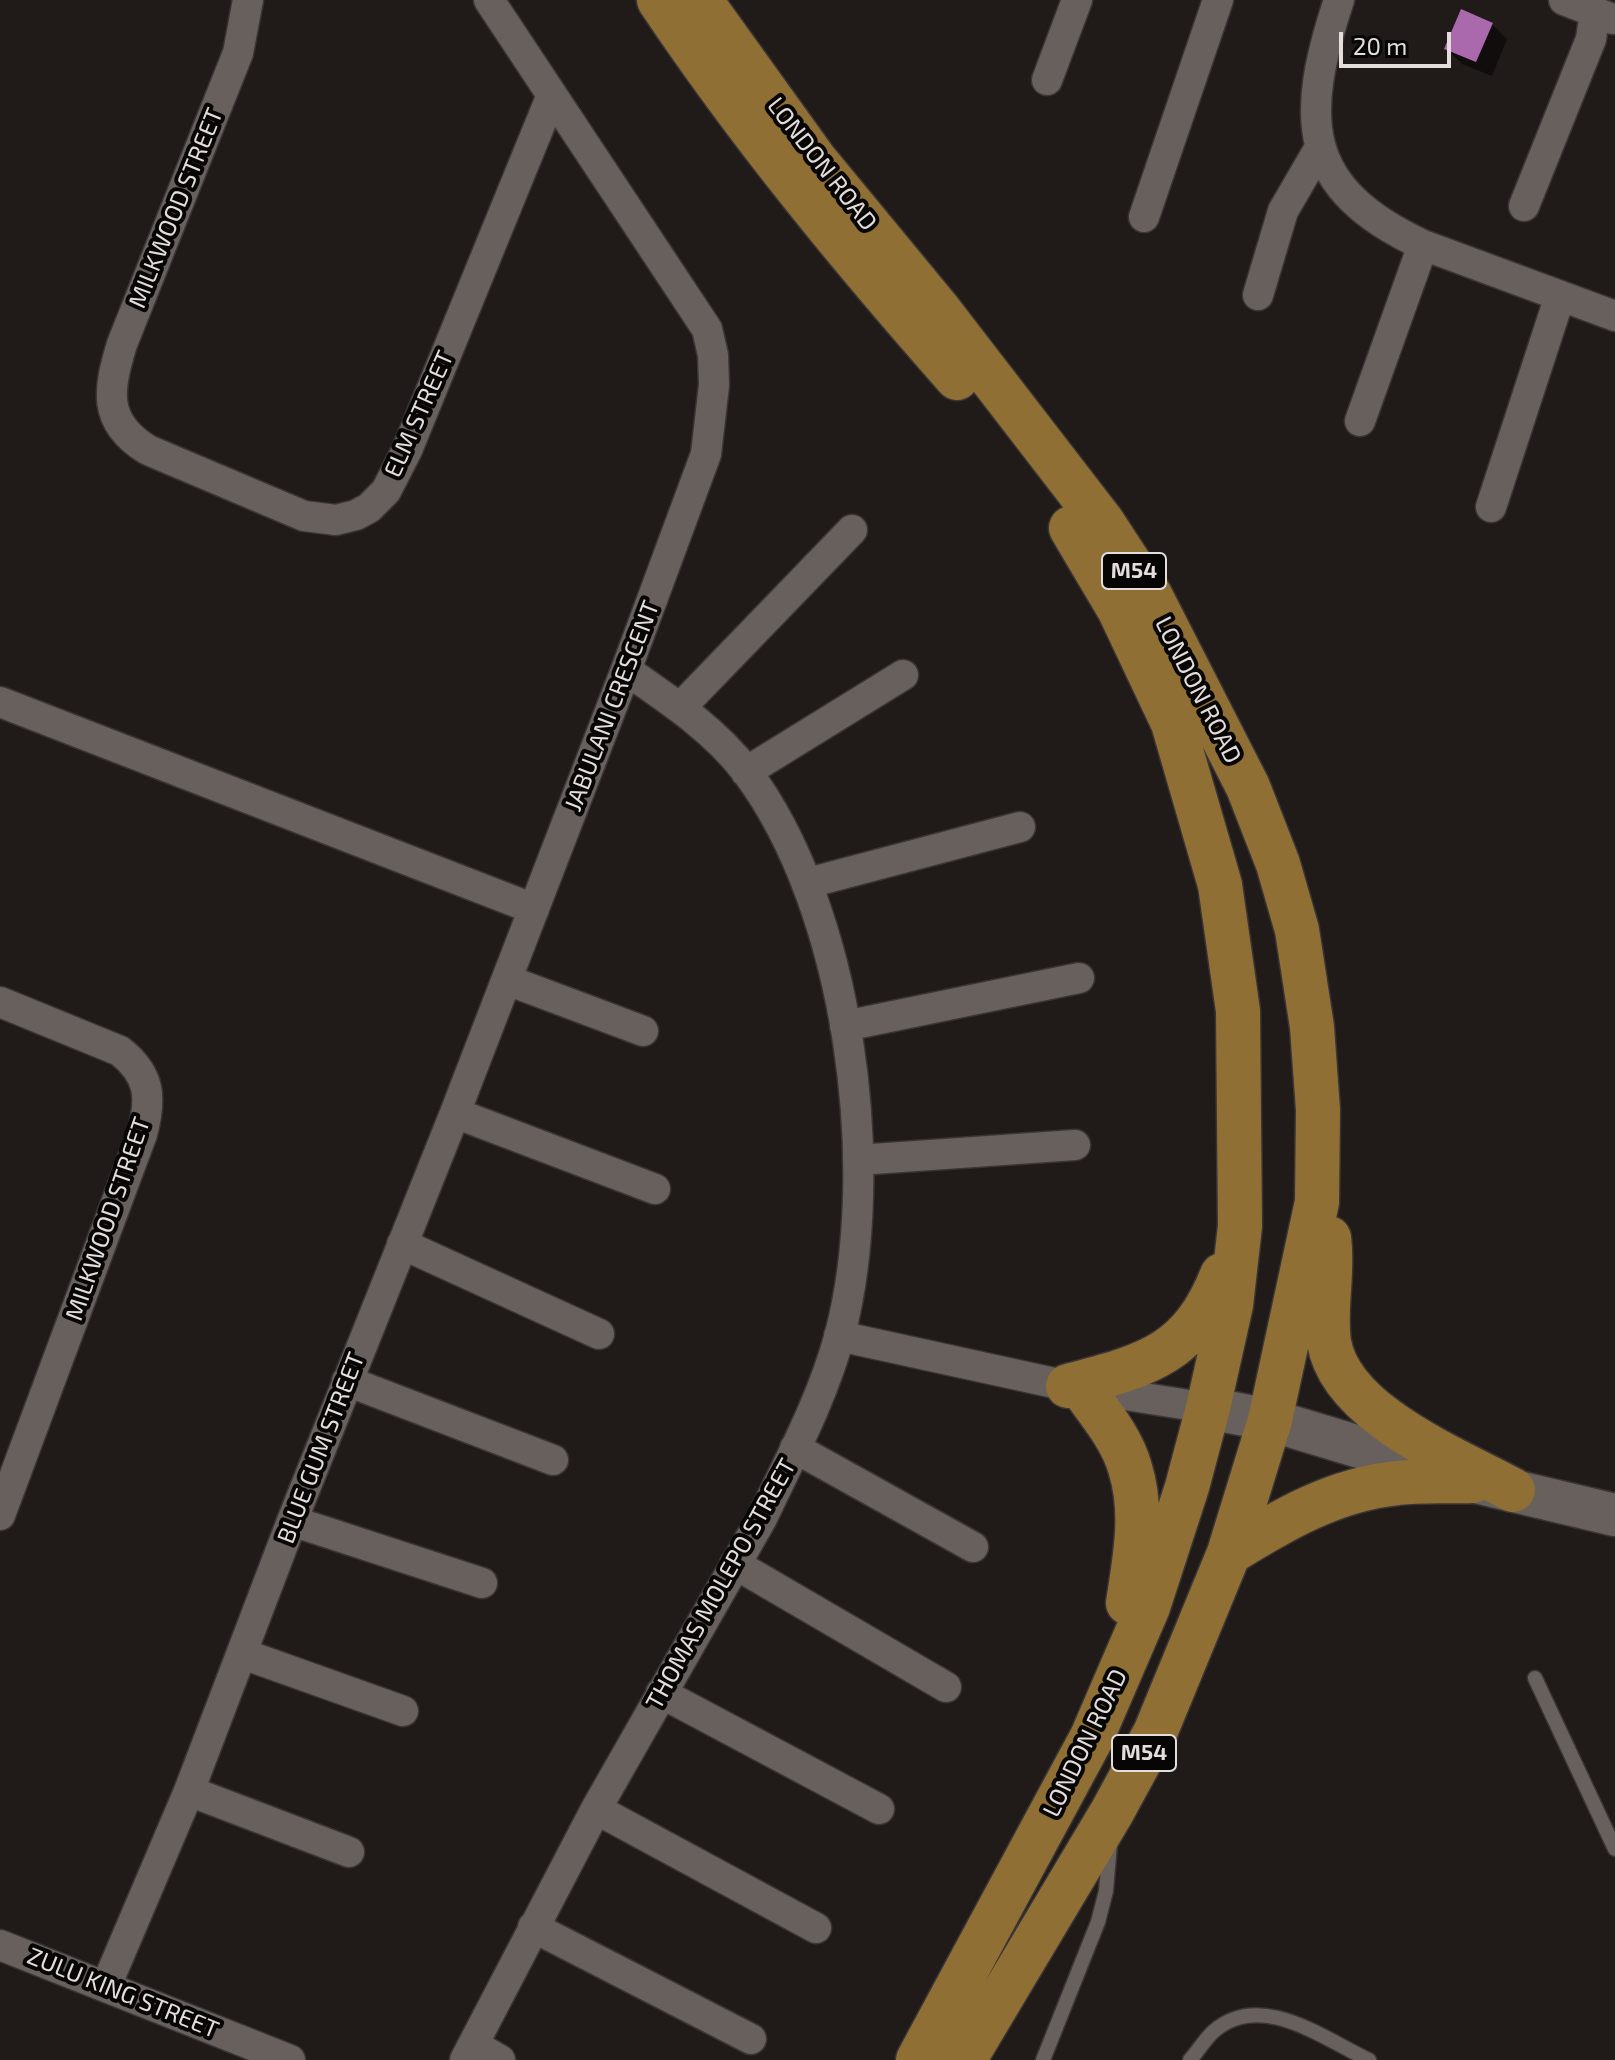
<!DOCTYPE html>
<html>
<head>
<meta charset="utf-8">
<style>
	body { margin:0 }
	#map { position:relative; width:1615px; height:2060px; overflow:hidden; background:#201a18; font-family:"Exo 2",sans-serif }
	canvas { display:block }
	.scale { position:absolute; left:1339px; top:32px; width:112px; height:36px; box-sizing:border-box; border:4px solid #e3dedc; border-top:0; padding-left:10px; font-size:24px; line-height:28px; white-space:nowrap; color:#e3dedc; -webkit-text-stroke:6px #080605; paint-order:stroke }
</style>
</head>
<body>
<div id="map">
<canvas width="1615" height="2060"></canvas>
<div class="scale">20 m</div>
</div>
<script>
const ctx = document.querySelector('canvas').getContext('2d');
ctx.lineJoin = 'round';
function fill(path, color) { ctx.fillStyle = color; ctx.fill(path, 'evenodd'); }
function stroke(path, color, width, dash) { ctx.strokeStyle = color; ctx.lineWidth = width; ctx.lineCap = dash ? 'butt' : 'round'; ctx.setLineDash(dash || []); ctx.stroke(path); }
function label(font, color, halo, rows, align = 'center') {
  ctx.font = font + ' "Exo 2",sans-serif'; ctx.lineWidth = 8; ctx.setLineDash([]); ctx.textBaseline = 'middle'; ctx.strokeStyle = halo; ctx.fillStyle = color; for (const [text, x, y, turn = 0] of rows) {
    ctx.save(); ctx.translate(x, y); ctx.rotate((+turn || 0) * Math.PI / 180); ctx.textAlign = isNaN(turn) ? turn : align; if (halo) ctx.strokeText(text, 0, 0); ctx.fillText(text, 0, 0); ctx.restore();
  }
}
fill(new Path2D(`
	M1492 24 1507 39 1492 76 1462 64 1447 49Z`), '#0007');
fill(new Path2D(`
	M1461 9 1493 23 1476 62 1444 49Z`), '#a969ac');
const lane = new Path2D(`
	M1535 1678 1615 1849
	M1043 2060 1098 1922 1106 1891 1110 1844
	M1190 2060C1198 2051 1205 2039 1214 2031 1261 1990 1324 2039 1369 2060`);
const street = new Path2D(`
	M248 0 238 53 122 344C108 390 102 422 148 450L304 516 336 520 356 515 369 508 386 491 407 450 552 95
	M1339 0C1300 118 1300 188 1423 245L1615 316
	M1564 0 1613 19
	M1047 80 1077 0
	M1524 206 1591 39 1595 12
	M1144 217 1218 0
	M1258 295 1283 211 1319 149
	M1360 421 1423 245
	M1491 507 1560 296
	M0 702 534 909
	M680 708 852 530
	M746 772 903 675
	M808 883 1020 827
	M507 980 643 1031
	M0 1002 120 1051C150 1075 152 1097 142 1134L0 1515
	M845 1026 1079 978
	M455 1113 655 1189
	M858 1160 1075 1145
	M402 1244 599 1334
	M839 1336 1068 1386 1208 1408
	M347 1381 553 1460
	M795 1448 973 1547
	M292 1521 482 1583
	M735 1564 946 1687
	M243 1654 403 1711
	M661 1693 879 1809
	M189 1791 349 1852
	M596 1809 816 1928
	M533 1927 751 2039
	M0 1945 290 2060
	M106 1986 189 1791 292 1521 455 1113 626 670 706 454 714 385 713 355 707 329 489 0
	M474 2045 500 2060
	M465 2060 596 1809 762 1518C790 1459 823 1398 840 1334 883 1169 850 909 746 771 714 729 669 700 626 670`);
const secondary = new Path2D(`
	M1208 1408 1270 1420 1472 1481 1615 1515`);
const primary = new Path2D(`
	M659 0C748 133 851 258 957 378
	M700 0 815 160 938 309 1103 523 1150 595 1248 787 1278 864 1297 930 1312 1027 1318 1110 1317 1202 1270 1420 1229 1553 1155 1733 1112 1812 964 2060
	M1329 1238C1334 1272 1324 1307 1329 1342 1341 1414 1454 1458 1513 1490
	M1068 1386C1146 1365 1190 1356 1222 1275
	M1082 1388C1100 1413 1122 1439 1130 1468 1144 1512 1135 1558 1128 1603
	M1229 1553C1282 1520 1335 1489 1398 1483 1422 1480 1448 1482 1472 1481
	M918 2060 1092 1737 1148 1607 1187 1487 1208 1408 1231 1305 1240 1226 1238 1011 1220 885 1173 723 1119 609 1071 528`);
stroke(lane, '#3a3534', 17);
stroke(street, '#3a3534', 33);
stroke(secondary, '#3a3534', 45);
stroke(primary, '#3a3534', 47);
stroke(lane, '#67605d', 14);
stroke(street, '#67605d', 30);
stroke(secondary, '#67605d', 42);
stroke(primary, '#8f6f34', 44);
for (const [x, y, w] of [
	[1134,571,64],
	[1144,1753,64]
]) { const box = new Path2D(); box.roundRect(x - w / 2, y - 18, w, 36, 6); ctx.fillStyle = '#080605'; ctx.fill(box); stroke(box, '#e3dedc', 2); }
label('bold 22px', '#e3dedc', null, [
	["M54",1134,571],
	["M54",1144,1753]
]);
label('24px', '#e3dedc', '#080605', [
	["LONDON ROAD",822,164,52],
	["MILKWOOD STREET",176,208,-68],
	["ELM STREET",419,414,-66],
	["LONDON ROAD",1198,690,63],
	["JABULANI CRESCENT",612,706,-69],
	["MILKWOOD STREET",108,1219,-71],
	["BLUE GUM STREET",321,1448,-69],
	["THOMAS MOLEPO STREET",721,1584,-61],
	["LONDON ROAD",1085,1743,-64],
	["ZULU KING STREET",123,1993,22]
]);
</script>
</body>
</html>
